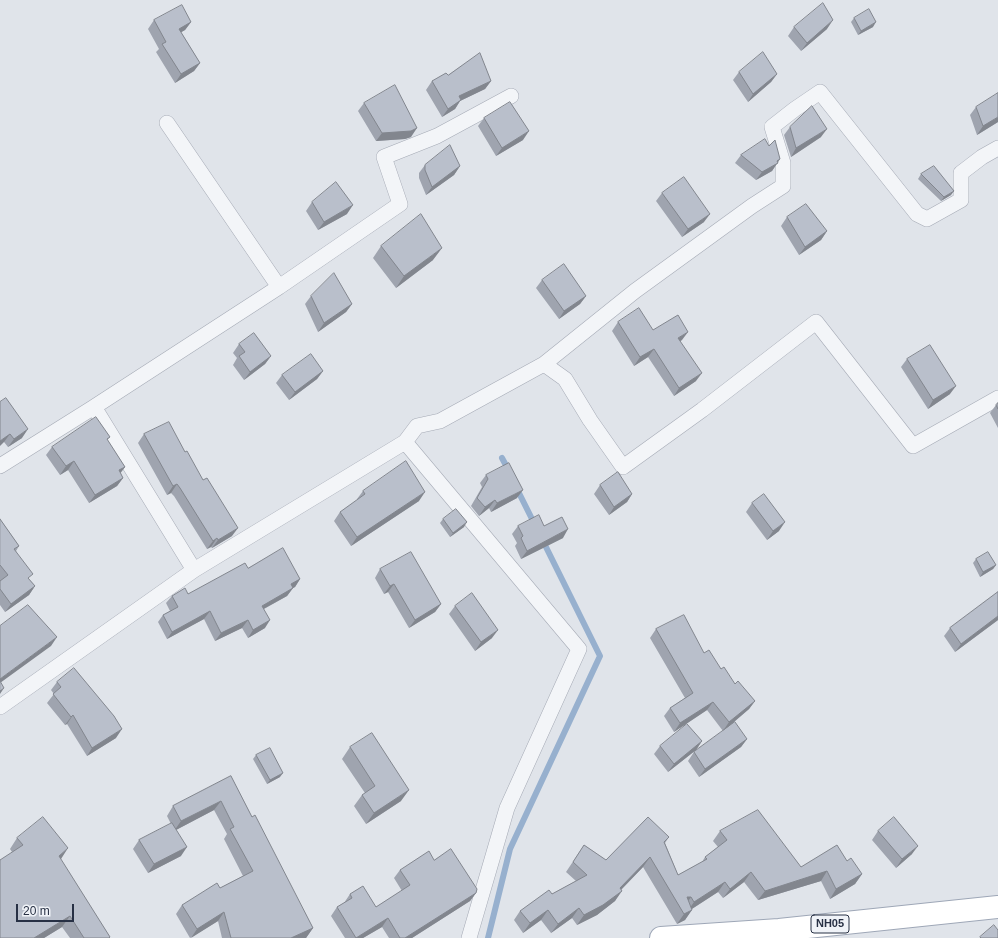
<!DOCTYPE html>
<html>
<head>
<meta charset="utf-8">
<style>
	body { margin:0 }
	#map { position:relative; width:998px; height:938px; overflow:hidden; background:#e0e4ea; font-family:Arial,sans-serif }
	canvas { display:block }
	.scale { position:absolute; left:16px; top:904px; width:58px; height:18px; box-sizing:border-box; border:2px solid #273044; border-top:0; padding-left:5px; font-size:12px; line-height:14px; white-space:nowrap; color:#273044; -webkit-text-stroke:3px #f0f3f8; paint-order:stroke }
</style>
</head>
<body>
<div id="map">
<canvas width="998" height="938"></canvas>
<div class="scale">20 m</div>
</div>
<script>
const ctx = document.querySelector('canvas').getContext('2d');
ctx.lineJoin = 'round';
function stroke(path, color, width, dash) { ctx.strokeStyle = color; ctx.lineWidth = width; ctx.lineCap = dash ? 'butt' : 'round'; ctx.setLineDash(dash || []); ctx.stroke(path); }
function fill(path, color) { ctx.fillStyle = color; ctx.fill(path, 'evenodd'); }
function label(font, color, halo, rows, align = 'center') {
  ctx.font = font + ' Arial,sans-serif'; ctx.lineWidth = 3.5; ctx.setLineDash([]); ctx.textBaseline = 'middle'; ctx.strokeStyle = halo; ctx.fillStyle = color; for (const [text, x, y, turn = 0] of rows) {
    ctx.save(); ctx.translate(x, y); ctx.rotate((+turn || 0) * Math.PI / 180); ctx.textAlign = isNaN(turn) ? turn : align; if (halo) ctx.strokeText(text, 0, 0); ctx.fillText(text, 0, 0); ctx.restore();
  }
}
stroke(new Path2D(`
	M502 458 509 471
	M516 487 535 525
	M488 938 510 849 600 656 543 541`), '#97b0ce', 6);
const minor = new Path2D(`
	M167 123 279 287
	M544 364 565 379 590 420 623 467 702 410 816 322 913 446 998 398
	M94 407 279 287 400 204 384 157 437 136 511 96
	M405 442 417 426 440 421 544 364 635 291 752 206 783 186V163L772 127 795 109 820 92 917 214 927 219 961 200V173L982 157 998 148
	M0 466 94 407 194 570 405 442 579 649 507 808 469 938
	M0 707 194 570`);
const primary = new Path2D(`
	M661 938 779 930 998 907`);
stroke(minor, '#a5aab5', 16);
stroke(primary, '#9ea7b7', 24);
stroke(minor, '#f3f5f8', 15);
stroke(primary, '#fff', 22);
fill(new Path2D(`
	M854 18 873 27 858 35 851 22Z
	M154 20 191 22 185 30 181 32 200 63 194 71 175 83 156 52 159 49 148 29Z
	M794 27 827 29 801 51 788 36Z
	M739 72 777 74 771 82 748 102 733 80Z
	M448 75 491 81 485 89 460 101 455 109 442 117 426 90 432 81Z
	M364 103 411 137 405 139 376 141 358 111Z
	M976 107 998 122 977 135 970 115Z
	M484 118 523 140 496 156 478 126Z
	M790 127 821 137 791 157 784 135Z
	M769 146 780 159 772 171 756 180 735 163 741 155Z
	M425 165 460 166 454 175 426 195 419 178V173Z
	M921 174 951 195 941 201 918 179Z
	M662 193 704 222 682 237 656 201Z
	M312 202 347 214 318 230 306 211Z
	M787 217 827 231 821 240 799 255 781 226Z
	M381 246 433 260 396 288 373 258Z
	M542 280 586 296 580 304 559 319 536 288Z
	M311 296 352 304 346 312 318 332 305 304Z
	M618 322 653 330 682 340 680 341 696 381 674 396 648 357 634 366 612 331Z
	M239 344 271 356 265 364 244 380 233 365 237 358 233 353Z
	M907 359 950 394 928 409 901 367Z
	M323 371 317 379 289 400 276 383 282 375Z
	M0 402 22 438 8 447 4 442Z
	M998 403V428L990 413 996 405Z
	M144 434 185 452 232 536 212 548 211 547 207 549 174 496 171 493 167 495 138 443Z
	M110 437 107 440 125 467 120 473 123 478 117 486 89 503 68 470 60 475 46 455 52 447Z
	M486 475 517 498 491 512 489 508 479 516 471 506 482 487 480 483Z
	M600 485 632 494 627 502 609 515 594 494Z
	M363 491 419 501 351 546 334 521 340 512 358 500 357 499Z
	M752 503 779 531 767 540 746 512Z
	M0 519 19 546 16 551 29 579 35 586 29 595 5 612 0 605Z
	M443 519 464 527 450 537 440 523Z
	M518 526H544L563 538 521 559 515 546 517 543 512 534Z
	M976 559 996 565 993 569 980 577 973 563Z
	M380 569 441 604 435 612 409 628 388 592 384 594 375 578Z
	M300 579 295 587 293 588 287 596 264 609 265 628 248 638 242 628 215 641 204 619 167 639 158 622 163 615 170 611 166 603 172 596Z
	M998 592V620L955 652 944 636 950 628Z
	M455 606 492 638 475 651 449 614Z
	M656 629 704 653 721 669 735 684 755 701 749 709 725 730 747 739 741 747 699 777 688 761 694 752 723 731 707 710 674 732 664 716 670 708 685 698 650 638Z
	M57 682 116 738 87 756 67 724 65 725 47 703 54 694 51 690Z
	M702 741 696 750 668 772 654 754 660 746Z
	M350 747 401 801 366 824 354 806 362 795 365 793 342 759Z
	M256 755 280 777 267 784 253 759Z
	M231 776 252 817 313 928 306 938H222L218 921 190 938 176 914 182 905 220 888 243 876 224 839 227 834 214 810 176 830 181 856 148 873 133 849 139 840 171 824 167 816 173 806Z
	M720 831 801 867 847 861 862 874 855 884 830 899 821 881 758 900 744 882 723 898 718 892 692 909 685 920 677 924 643 867 621 890 615 901 597 915 577 925 572 918 551 933 541 920 523 933 514 920 520 911 552 894 576 881 566 872 584 845 606 860 669 837 665 843 678 875 702 862 705 857 718 847 713 841Z
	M878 831 912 854 896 868 872 840Z
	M17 838 60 859 110 937 109 938H70L62 927 44 938H0L12 852 10 849Z
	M434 860 476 893 470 901 412 938H389L382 927 363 938H345L331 916 337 907 344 903 350 894 376 907 402 891 394 878 400 870Z`), '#9fa4af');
fill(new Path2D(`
	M833 20 827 29 801 51 807 43Z
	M191 22 185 30 173 37 179 29Z
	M876 22 873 27 858 35 861 31Z
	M200 63 194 71 175 83 181 74Z
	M777 74 771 82 748 102 753 94Z
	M491 81 485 89 460 101 455 109 442 117 448 109 459 96Z
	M998 117V122L977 135 983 126Z
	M417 128 411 137 405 139 376 141 382 133Z
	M827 129 821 137 791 157 796 148Z
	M529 131 523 140 496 156 502 148Z
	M780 159 772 171 756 180 762 172Z
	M460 166 454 175 426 195 432 187Z
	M954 191 951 195 941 201 944 197Z
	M353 205 347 214 318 230 324 222Z
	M710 214 704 222 682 237 688 229Z
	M827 231 821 240 799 255 805 247Z
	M442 248 433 260 396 288 404 276Z
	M586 296 580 304 559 319 564 311Z
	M352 304 346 312 318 332 324 323Z
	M688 332 682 340 672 346 678 338Z
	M654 349 648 357 634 366 640 357Z
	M271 356 265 364 244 380 250 372Z
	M323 371 317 379 289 400 295 392Z
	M702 373 696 381 674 396 679 388Z
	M956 386 950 394 928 409 933 400Z
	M28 429 22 438 8 447 14 439Z
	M10 434 4 442 0 446V441Z
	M74 461 68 470 60 475 66 466Z
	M125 467 119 475V470Z
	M123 478 117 486 89 503 95 495Z
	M177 484 171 493 167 495 173 486Z
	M523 490 517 498 491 512 497 503Z
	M425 492 419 501 351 546 357 537Z
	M632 494 627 502 609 515 614 507Z
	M495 500 489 508 479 516 485 507Z
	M467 522 464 527 450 537 453 533Z
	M785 522 779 531 767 540 773 531Z
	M238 528 232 536 212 548 218 540Z
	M568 529 563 538 521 559 527 551Z
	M217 538 211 547 207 549 213 541Z
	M996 565 993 569 980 577 983 572Z
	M300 579 295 587 285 592 291 584Z
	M394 584 388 592 384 594 390 586Z
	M35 586 29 595 5 612 11 604Z
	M293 588 287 596 256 613 262 606Z
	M441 604 435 612 409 628 415 620Z
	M210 611 204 619 167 639 172 632Z
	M998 616V620L955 652 961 644Z
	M248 620 242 628 215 641 221 633Z
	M270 620 265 628 248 638 253 630Z
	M498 630 492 638 475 651 481 642Z
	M57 637 51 646 0 683V679Z
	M4 688 0 694V691Z
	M755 701 749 709 723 731 729 722Z
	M713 702 707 710 674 732 680 723Z
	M73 715 67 724 65 725 71 717Z
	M122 729 116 738 87 756 92 748Z
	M747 739 741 747 699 777 705 769Z
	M702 741 696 750 668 772 674 764Z
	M283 773 280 777 267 784 270 780Z
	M409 790 401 801 366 824 374 813Z
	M221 801 214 810 174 831 181 821Z
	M918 846 912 854 896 868 902 859Z
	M187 847 181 856 148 873 154 864Z
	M68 848 61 859 51 867 59 856Z
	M650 857 643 867 614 897 622 891 615 901 597 915 577 925 584 915 620 888Z
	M827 871 821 881 758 900 765 891Z
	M751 872 744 882 723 898 730 889Z
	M862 874 855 884 830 899 836 889Z
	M725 882 718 892 687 912 694 902Z
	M476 893 470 901 412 938H405Z
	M687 897H691L684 907Z
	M579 908 572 918 551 933 558 924Z
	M548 910 541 920 523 933 530 923Z
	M692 910 685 920 677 924 684 914Z
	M224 912 218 921 191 938 197 929Z
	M70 916 62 927 44 938H34Z
	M388 918 382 927 363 938H356Z
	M313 928 306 938H291Z`), '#82868e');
const building = new Path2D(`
	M823 3 833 20 807 43 794 27Z
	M182 5 191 22 179 29 200 63 181 74 162 44 166 42 154 20Z
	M869 9 876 22 861 31 854 18Z
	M763 52 777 74 753 94 739 72Z
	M480 53 491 81 459 96 461 100 448 109 432 81 446 73 448 75Z
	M395 85 417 128 411 131 382 133 364 103Z
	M998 93V117L983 126 976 107Z
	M510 102 529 131 502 148 484 118Z
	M812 106 827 129 796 148 790 127Z
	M765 139 769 146 775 140 780 159 777 161 778 163 762 172 741 155Z
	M450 145 460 166 432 187 425 170V165Z
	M934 166 954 191 944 197 921 174Z
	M684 177 710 214 688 229 662 193Z
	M336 182 353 205 324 222 312 202Z
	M806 204 827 231 805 247 787 217Z
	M421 214 442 248 404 276 381 246Z
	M564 264 586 296 564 311 542 280Z
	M334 273 352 304 324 323 311 296Z
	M639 308 653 330 678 315 688 332 678 338 702 373 679 388 654 349 640 357 618 322Z
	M254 333 271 356 250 372 239 356 245 352 239 344Z
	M930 345 956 386 933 400 907 359Z
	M311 354 323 371 295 392 282 375Z
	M6 398 28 429 14 439 10 434 0 441V402Z
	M998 403V409L996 405Z
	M96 417 110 437 107 439 125 467 119 470 123 478 95 495 74 461 66 466 52 447Z
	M169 422 185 452 187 451 203 480 207 478 238 528 218 540 217 538 213 541 180 488 177 484 173 486 144 434Z
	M406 461 425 492 357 537 340 512 365 494 363 491Z
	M509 463 523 490 497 503 495 500 485 507 477 498 488 479 486 475Z
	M618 472 632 494 614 507 600 485Z
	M764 494 785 522 773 531 752 503Z
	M456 509 467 522 453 533 443 519Z
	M539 515 544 526 562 517 568 529 527 551 521 538 523 536 518 526Z
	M0 519 19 546 14 549 33 574 28 578 35 586 11 604 0 589V581L8 575 0 565Z
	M283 548 300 579 291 584 293 588 262 606 270 620 253 630 248 620 221 633 210 611 172 632 163 615 178 607 172 596 185 588 188 594 245 563 248 568Z
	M411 552 441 604 415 620 394 584 390 586 380 569Z
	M988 552 996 565 983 572 976 559Z
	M998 592V616L961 644 950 628Z
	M472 593 498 630 481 642 455 606Z
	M28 605 57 637 0 679V626Z
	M684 615 704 653 709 650 721 669 724 667 735 684 738 681 755 701 729 722 713 702 680 723 670 708 693 693 656 629Z
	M74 668 114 716 122 729 92 748 73 715 71 717 53 694 61 687 57 682Z
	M0 681 4 688 0 691Z
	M735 722 747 739 705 769 694 752Z
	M687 724 702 741 674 764 660 746Z
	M372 733 409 790 374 813 362 795 375 786 350 747Z
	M270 748 283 773 270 780 256 755Z
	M231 776 252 817 255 815 313 928 291 938H231L224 912 197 929 182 905 217 883 220 888 253 871 230 829 234 827 221 801 181 821 173 806Z
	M758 810 801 867 837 845 847 861 851 858 862 874 836 889 827 871 765 891 751 872 730 889 725 882 694 902 691 897H687L692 910 684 914 650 857 620 888 622 891 603 905 584 915 579 908 558 924 548 910 530 923 520 911 549 890 552 894 587 875 573 862 584 845 606 860 648 817 669 837 664 842 678 875 707 859 705 857 727 840 720 831Z
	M43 817 68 848 59 856 110 937 109 938H84L70 916 34 938H0V860L23 845 17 838Z
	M894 817 918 846 902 859 878 831Z
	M172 823 187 847 154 864 139 840Z
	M451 849 477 889 476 893 405 938H400L388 918 356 938 337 907 352 898 350 894 363 886 376 907 410 885 400 870 429 851 434 860Z
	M994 925 998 930V938H981L980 937Z`);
fill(building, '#b9bfcb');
stroke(building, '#82868e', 1);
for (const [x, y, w] of [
	[830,924,38]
]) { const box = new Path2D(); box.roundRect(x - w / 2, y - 9, w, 18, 3); ctx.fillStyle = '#f0f3f8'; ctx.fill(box); stroke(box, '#273044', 1); }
label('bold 11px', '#273044', null, [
	["NH05",830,924]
]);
</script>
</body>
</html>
